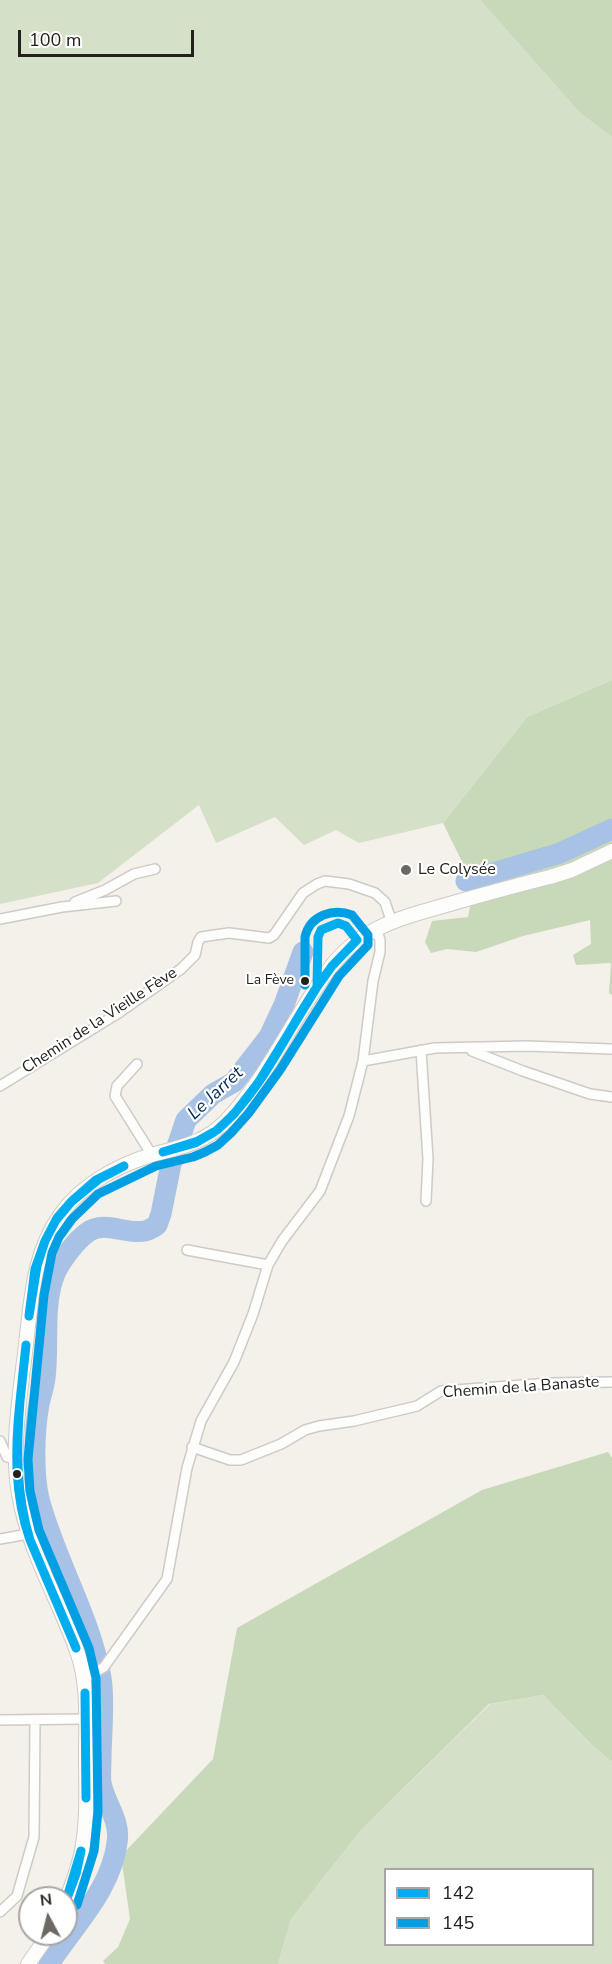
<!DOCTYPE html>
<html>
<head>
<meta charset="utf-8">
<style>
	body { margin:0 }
	#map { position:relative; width:612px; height:1964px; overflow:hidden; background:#f4f0ea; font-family:"Nunito Sans",sans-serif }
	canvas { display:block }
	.legend { position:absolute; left:384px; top:1868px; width:210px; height:78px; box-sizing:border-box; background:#fff; border:2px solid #a7a6a5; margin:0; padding:8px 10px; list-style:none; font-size:18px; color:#23211d }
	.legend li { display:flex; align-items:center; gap:12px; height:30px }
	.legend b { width:30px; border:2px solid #a7a6a5 }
	.north { position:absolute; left:18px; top:1886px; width:60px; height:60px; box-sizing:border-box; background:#fff; border:2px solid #a7a6a5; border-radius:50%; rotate:353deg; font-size:16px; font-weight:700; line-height:24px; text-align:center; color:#23211d }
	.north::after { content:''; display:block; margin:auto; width:21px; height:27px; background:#6c6965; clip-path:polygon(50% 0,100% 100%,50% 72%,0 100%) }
	.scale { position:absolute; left:18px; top:30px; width:176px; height:27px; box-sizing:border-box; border:3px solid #23211d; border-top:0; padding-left:8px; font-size:18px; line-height:21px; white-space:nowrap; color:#23211d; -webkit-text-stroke:4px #fff; paint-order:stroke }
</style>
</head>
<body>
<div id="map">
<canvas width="612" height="1964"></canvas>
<ul class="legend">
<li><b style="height:8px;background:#00adee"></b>142</li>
<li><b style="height:8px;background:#009fe3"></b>145</li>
</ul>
<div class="north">N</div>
<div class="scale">100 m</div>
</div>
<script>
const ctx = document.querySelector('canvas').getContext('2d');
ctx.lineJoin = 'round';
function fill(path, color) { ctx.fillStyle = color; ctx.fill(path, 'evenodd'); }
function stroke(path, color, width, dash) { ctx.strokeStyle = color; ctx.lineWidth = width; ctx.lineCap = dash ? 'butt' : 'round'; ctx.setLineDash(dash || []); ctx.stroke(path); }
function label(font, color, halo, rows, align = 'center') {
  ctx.font = font + ' "Nunito Sans",sans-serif'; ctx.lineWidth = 4.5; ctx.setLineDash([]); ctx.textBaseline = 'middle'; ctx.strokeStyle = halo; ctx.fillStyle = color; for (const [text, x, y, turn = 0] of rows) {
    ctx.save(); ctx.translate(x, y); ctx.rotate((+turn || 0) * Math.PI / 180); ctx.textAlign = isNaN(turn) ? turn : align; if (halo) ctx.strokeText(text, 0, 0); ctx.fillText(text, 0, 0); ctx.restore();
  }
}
fill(new Path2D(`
	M0 0H480L580 113 612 137V680L527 717 443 823 359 843 336 830 304 845 275 817 216 843 199 805 98 883 0 904Z
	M543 1695 591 1744 612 1762V1964H278L291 1919 361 1830 490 1704ZM386 1870H592V1944H386Z`), '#d4e1c8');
fill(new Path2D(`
	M480 0H612V137L580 113Z
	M612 680V995L609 993 611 963 576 965 573 955 591 944 590 920 523 936 476 952 447 949 431 953 425 942 432 921 468 917 474 886 443 823 527 717Z
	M608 1452 612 1458V1762L591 1744 543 1695 489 1704 361 1830 291 1919 278 1964H105L103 1961 118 1947 130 1919 121 1856 213 1759 237 1628 482 1490Z`), '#c7d9b8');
stroke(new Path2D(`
	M466 881 560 853 612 829
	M49 1964C74 1925 111 1890 117 1843 121 1820 105 1804 101 1783 100 1776 101 1767 101 1760 101 1737 105 1700 101 1678 90 1616 55 1560 39 1499 33 1473 34 1431 39 1404 41 1395 44 1387 45 1378 49 1346 43 1309 53 1279 57 1265 76 1240 88 1232 105 1220 126 1235 145 1231 149 1230 154 1227 157 1225L161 1214 171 1164 186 1120 213 1094 234 1082 269 1037 284 1005 303 952`), '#a7c2e4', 21);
const minor = new Path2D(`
	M75 902 105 890 134 874 155 869
	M0 919 62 907 116 901
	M421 1050 428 1159 426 1201
	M472 1051 523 1071 590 1094 612 1097
	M363 1061 435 1048 527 1046 612 1049
	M137 1064 117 1086 115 1096 152 1155
	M0 1086 117 1014 181 969 195 955 198 942 201 937 229 933 269 938 274 935 303 893 317 884 325 881 349 884 375 893 385 902 391 920
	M187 1250 268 1265
	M0 1441 7 1457 16 1459
	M192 1447 230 1460H241L281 1444 305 1430 319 1426 354 1421 417 1406 441 1391 550 1383 612 1382
	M0 1539 28 1534
	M84 1679 104 1667 167 1579 187 1468 201 1421 234 1362 253 1314 268 1265 282 1241 320 1191 349 1116 363 1061 373 981 380 952V940L376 928
	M0 1720 86 1719
	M0 1912 17 1896 34 1837 35 1720`);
const secondary = new Path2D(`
	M66 1901C72 1885 79 1867 82 1850 88 1820 86 1787 86 1757 86 1722 89 1684 77 1651 58 1598 28 1550 19 1494 10 1444 22 1385 27 1335 32 1292 35 1250 61 1214 82 1184 120 1164 155 1154 182 1147 206 1142 226 1121 268 1077 292 1020 327 972 361 925 402 918 453 903 485 894 517 885 550 877L572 870 612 851
	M28 1964 49 1934`);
stroke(minor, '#cecbc7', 12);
stroke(secondary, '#cecbc7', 16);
stroke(minor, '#fdfdfc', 9);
stroke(secondary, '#fdfdfc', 14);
stroke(new Path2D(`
	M338 923 346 926 357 940 332 966 317 987 318 937 321 930Z
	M217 1130C261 1093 285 1034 317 987
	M217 1130 234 1114 258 1083 317 987
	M163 1152 198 1141 214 1132
	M163 1152 195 1143 214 1132
	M71 1202 96 1180 124 1166
	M71 1202 99 1179 124 1166
	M45 1241 57 1218 71 1202
	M45 1241 56 1220 71 1202
	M29 1316 35 1269 45 1241
	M29 1316 37 1266 45 1241
	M20 1401C16 1448 16 1494 30 1540
	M20 1401C15 1449 14 1494 30 1540
	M20 1401 26 1345
	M20 1401 26 1345
	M30 1540 76 1648
	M30 1540 76 1648
	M85 1693 86 1798
	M85 1693 86 1798
	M81 1851 76 1874 66 1901Z`), '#00adee', 9);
stroke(new Path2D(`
	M77 1905 94 1851 98 1811 96 1678 89 1648 39 1530 30 1491 28 1459 44 1295 52 1253 59 1237 72 1219 98 1194 156 1166 193 1157 205 1152 218 1145 231 1133 248 1114 280 1070 339 976 368 945V935L352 915C333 908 310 915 305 937V985`), '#009fe3', 9);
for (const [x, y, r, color] of [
	[406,870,6,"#6c6965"],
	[305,981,5,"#23211d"],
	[17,1474,5,"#23211d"]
]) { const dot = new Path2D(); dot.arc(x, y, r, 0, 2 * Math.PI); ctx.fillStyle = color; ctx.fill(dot); stroke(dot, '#fff', 2); }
label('14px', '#23211d', '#fff', [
	["La Fève",294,981]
], 'right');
label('16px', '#23211d', '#fff', [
	["Le Colysée",418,870]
], 'left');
label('16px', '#23211d', '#fff', [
	["Chemin de la Vieille Fève",100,1021,-33],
	["Chemin de la Banaste",521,1388,-4]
]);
label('italic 18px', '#012956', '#fff', [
	["Le Jarret",216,1094,-43]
]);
</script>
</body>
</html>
